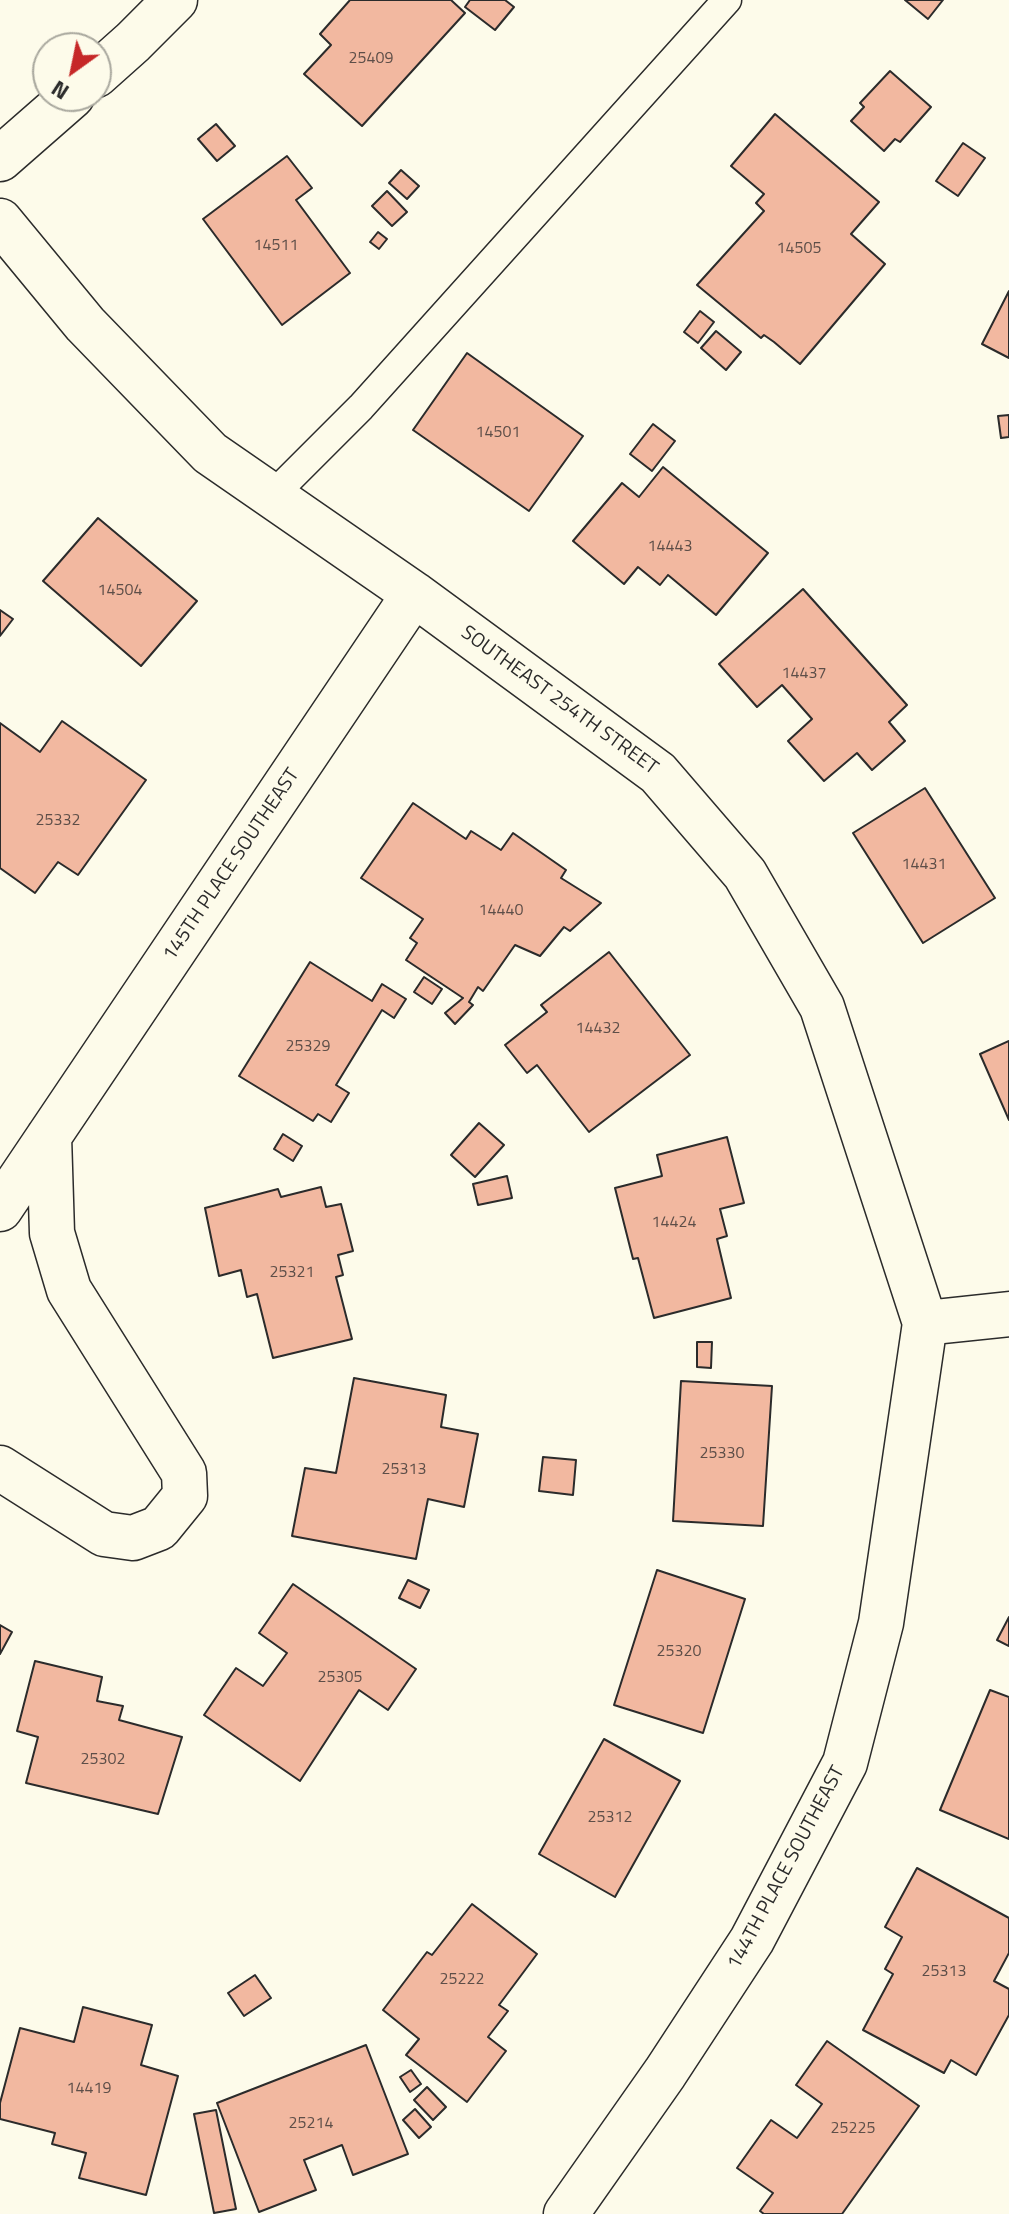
<!DOCTYPE html>
<html>
<head>
<meta charset="utf-8">
<style>
	body { margin:0 }
	#map { position:relative; width:1009px; height:2214px; overflow:hidden; background:#fdfbea; font-family:"Titillium Web",sans-serif }
	canvas { display:block }
	.north { position:absolute; left:32px; top:32px; width:80px; height:80px; box-sizing:border-box; background:#fdfbea; border:2px solid #a9a89e; border-radius:50%; rotate:213deg; font-size:22px; font-weight:700; line-height:32px; text-align:center; color:#2b2b2b }
	.north::after { content:''; display:block; margin:auto; width:28px; height:36px; background:#c62828; clip-path:polygon(50% 0,100% 100%,50% 72%,0 100%) }
</style>
</head>
<body>
<div id="map">
<canvas width="1009" height="2214"></canvas>
<div class="north">N</div>
</div>
<script>
const ctx = document.querySelector('canvas').getContext('2d');
ctx.lineJoin = 'round';
function fill(path, color) { ctx.fillStyle = color; ctx.fill(path, 'evenodd'); }
function stroke(path, color, width, dash) { ctx.strokeStyle = color; ctx.lineWidth = width; ctx.lineCap = dash ? 'butt' : 'round'; ctx.setLineDash(dash || []); ctx.stroke(path); }
function label(font, color, halo, rows, align = 'center') {
  ctx.font = font + ' "Titillium Web",sans-serif'; ctx.lineWidth = 6; ctx.setLineDash([]); ctx.textBaseline = 'middle'; ctx.strokeStyle = halo; ctx.fillStyle = color; for (const [text, x, y, turn = 0] of rows) {
    ctx.save(); ctx.translate(x, y); ctx.rotate((+turn || 0) * Math.PI / 180); ctx.textAlign = isNaN(turn) ? turn : align; if (halo) ctx.strokeText(text, 0, 0); ctx.fillText(text, 0, 0); ctx.restore();
  }
}
const building = new Path2D(`
	M350 0H451L465 13 362 126 304 74 331 45 320 34Z
	M470 0H505L514 7 495 30 465 7Z
	M905 0H943L928 19Z
	M890 71 931 107 900 142 895 139 884 151 851 121 864 107 860 103Z
	M775 114 879 202 851 234 885 264 800 364 774 342 764 335 761 338 697 285 764 211 756 203 764 194 731 166Z
	M216 124 235 146 217 161 198 139Z
	M963 143 985 158 958 196 936 181Z
	M287 156 312 188 296 200 350 273 282 325 203 219Z
	M401 170 419 186 407 199 389 183Z
	M387 191 407 212 392 226 372 206Z
	M378 232 387 239 379 249 370 242Z
	M1009 291V358L982 344Z
	M700 311 714 322 698 343 684 332Z
	M716 331 741 352 726 370 701 348Z
	M467 353 583 436 529 511 413 430Z
	M1009 415V437L1001 438 998 416Z
	M653 424 675 441 652 471 630 454Z
	M663 467 768 553 716 615 668 575 660 585 638 567 624 584 573 541 622 483 639 497Z
	M98 518 197 601 141 666 43 581Z
	M803 589 907 705 889 722 905 741 872 770 857 753 824 781 788 741 812 719 782 685 757 707 719 664Z
	M0 610 13 619 0 636Z
	M62 721 146 780 78 875 58 862 35 893 0 868V723L40 752Z
	M925 788 995 898 923 943 853 833Z
	M413 803 466 839 471 831 501 850 513 833 566 870 561 878 601 903 570 931 564 927 540 956 515 945 483 991 478 987 469 1002 473 1005 455 1024 445 1013 463 998 406 960 417 943 410 938 423 919 361 878Z
	M609 952 690 1055 589 1132 537 1065 527 1073 505 1045 547 1012 541 1005Z
	M310 962 372 1001 382 984 406 999 394 1018 382 1010 336 1085 349 1093 331 1122 318 1114 313 1121 239 1076Z
	M424 977 442 989 432 1004 414 992Z
	M1009 1041V1120L980 1054Z
	M479 1123 504 1145 475 1177 451 1155Z
	M283 1134 302 1146 293 1161 274 1149Z
	M727 1137 744 1203 720 1209 727 1236 717 1239 731 1298 654 1318 638 1258 633 1259 615 1188 662 1176 657 1155Z
	M507 1176 512 1198 478 1205 473 1184Z
	M321 1187 326 1207 341 1204 353 1251 338 1255 343 1275 336 1277 352 1339 273 1358 257 1294 247 1297 241 1270 219 1276 205 1208 278 1189 281 1197Z
	M697 1342H712L711 1368 697 1367Z
	M354 1378 446 1395 441 1427 478 1434 464 1507 428 1499 416 1559 292 1536 305 1468 336 1473Z
	M681 1381 772 1386 763 1526 673 1521Z
	M543 1457 576 1460 573 1495 539 1491Z
	M657 1570 745 1599 703 1733 614 1705Z
	M408 1580 429 1590 420 1608 399 1598Z
	M293 1584 416 1669 388 1710 359 1690 300 1781 204 1715 236 1668 263 1686 287 1653 259 1633Z
	M1009 1617V1646L997 1640Z
	M0 1625 12 1632 0 1654Z
	M35 1661 102 1677 97 1701 123 1706 119 1720 182 1737 158 1814 26 1783 38 1737 17 1731Z
	M990 1690 1009 1697V1839L940 1810Z
	M604 1739 680 1781 615 1897 539 1854Z
	M917 1868 1009 1918V1953L994 1981 1009 1989V2015L976 2075 951 2060 944 2073 863 2030 893 1974 885 1969 902 1937 885 1927Z
	M472 1904 537 1954 499 2005 508 2011 488 2037 506 2051 467 2102 406 2055 419 2039 383 2010 427 1952 432 1955Z
	M255 1975 271 1998 244 2016 228 1993Z
	M83 2007 152 2025 141 2065 178 2076 146 2195 79 2178 86 2153 52 2144 55 2133 0 2119V2103L20 2028 74 2042Z
	M827 2041 919 2106 842 2214H764L760 2211 773 2193 737 2168 771 2120 797 2138 822 2104 796 2085Z
	M366 2045 408 2154 353 2175 342 2145 304 2160 316 2190 259 2212 217 2103Z
	M411 2070 421 2084 410 2092 400 2077Z
	M427 2087 446 2107 433 2120 414 2100Z
	M415 2109 431 2127 419 2138 403 2120Z
	M216 2110 236 2209 214 2213 194 2114Z`);
fill(building, '#f2b8a0');
stroke(building, '#2b2b2b', 2);
const service = new Path2D(`
	M272 496 361 407 727 0`);
const minor = new Path2D(`
	M96 75 133 42 175 0
	M0 159 72 96
	M0 221 85 324 210 453 414 594 658 773 745 874 822 1007 925 1323 881 1623 845 1763 752 1940 665 2073 566 2214
	M0 1209 414 594
	M925 1323 1009 1314
	M0 1468 104 1534 133 1538 159 1528 185 1496 184 1473 69 1290 52 1233 49 1136`);
stroke(service, '#2b2b2b', 31);
stroke(minor, '#2b2b2b', 47);
stroke(service, '#fdfbea', 28);
stroke(minor, '#fdfbea', 44);
label('16px', '#5d4e48', null, [
	["25409",371,59],
	["14511",276,246],
	["14505",799,249],
	["14501",498,433],
	["14443",670,547],
	["14504",120,591],
	["14437",804,674],
	["25332",58,821],
	["14431",924,865],
	["14440",501,911],
	["14432",598,1029],
	["25329",308,1047],
	["14424",674,1223],
	["25321",292,1273],
	["25330",722,1454],
	["25313",404,1470],
	["25320",679,1652],
	["25305",340,1678],
	["25302",103,1760],
	["25312",610,1818],
	["25313",944,1972],
	["25222",462,1980],
	["14419",89,2089],
	["25214",311,2124],
	["25225",853,2129]
]);
label('20px', '#2b2b2b', '#fdfbea', [
	["SOUTHEAST 254TH STREET",559,701,36],
	["145TH PLACE SOUTHEAST",232,865,-56],
	["144TH PLACE SOUTHEAST",787,1868,-62]
]);
</script>
</body>
</html>
